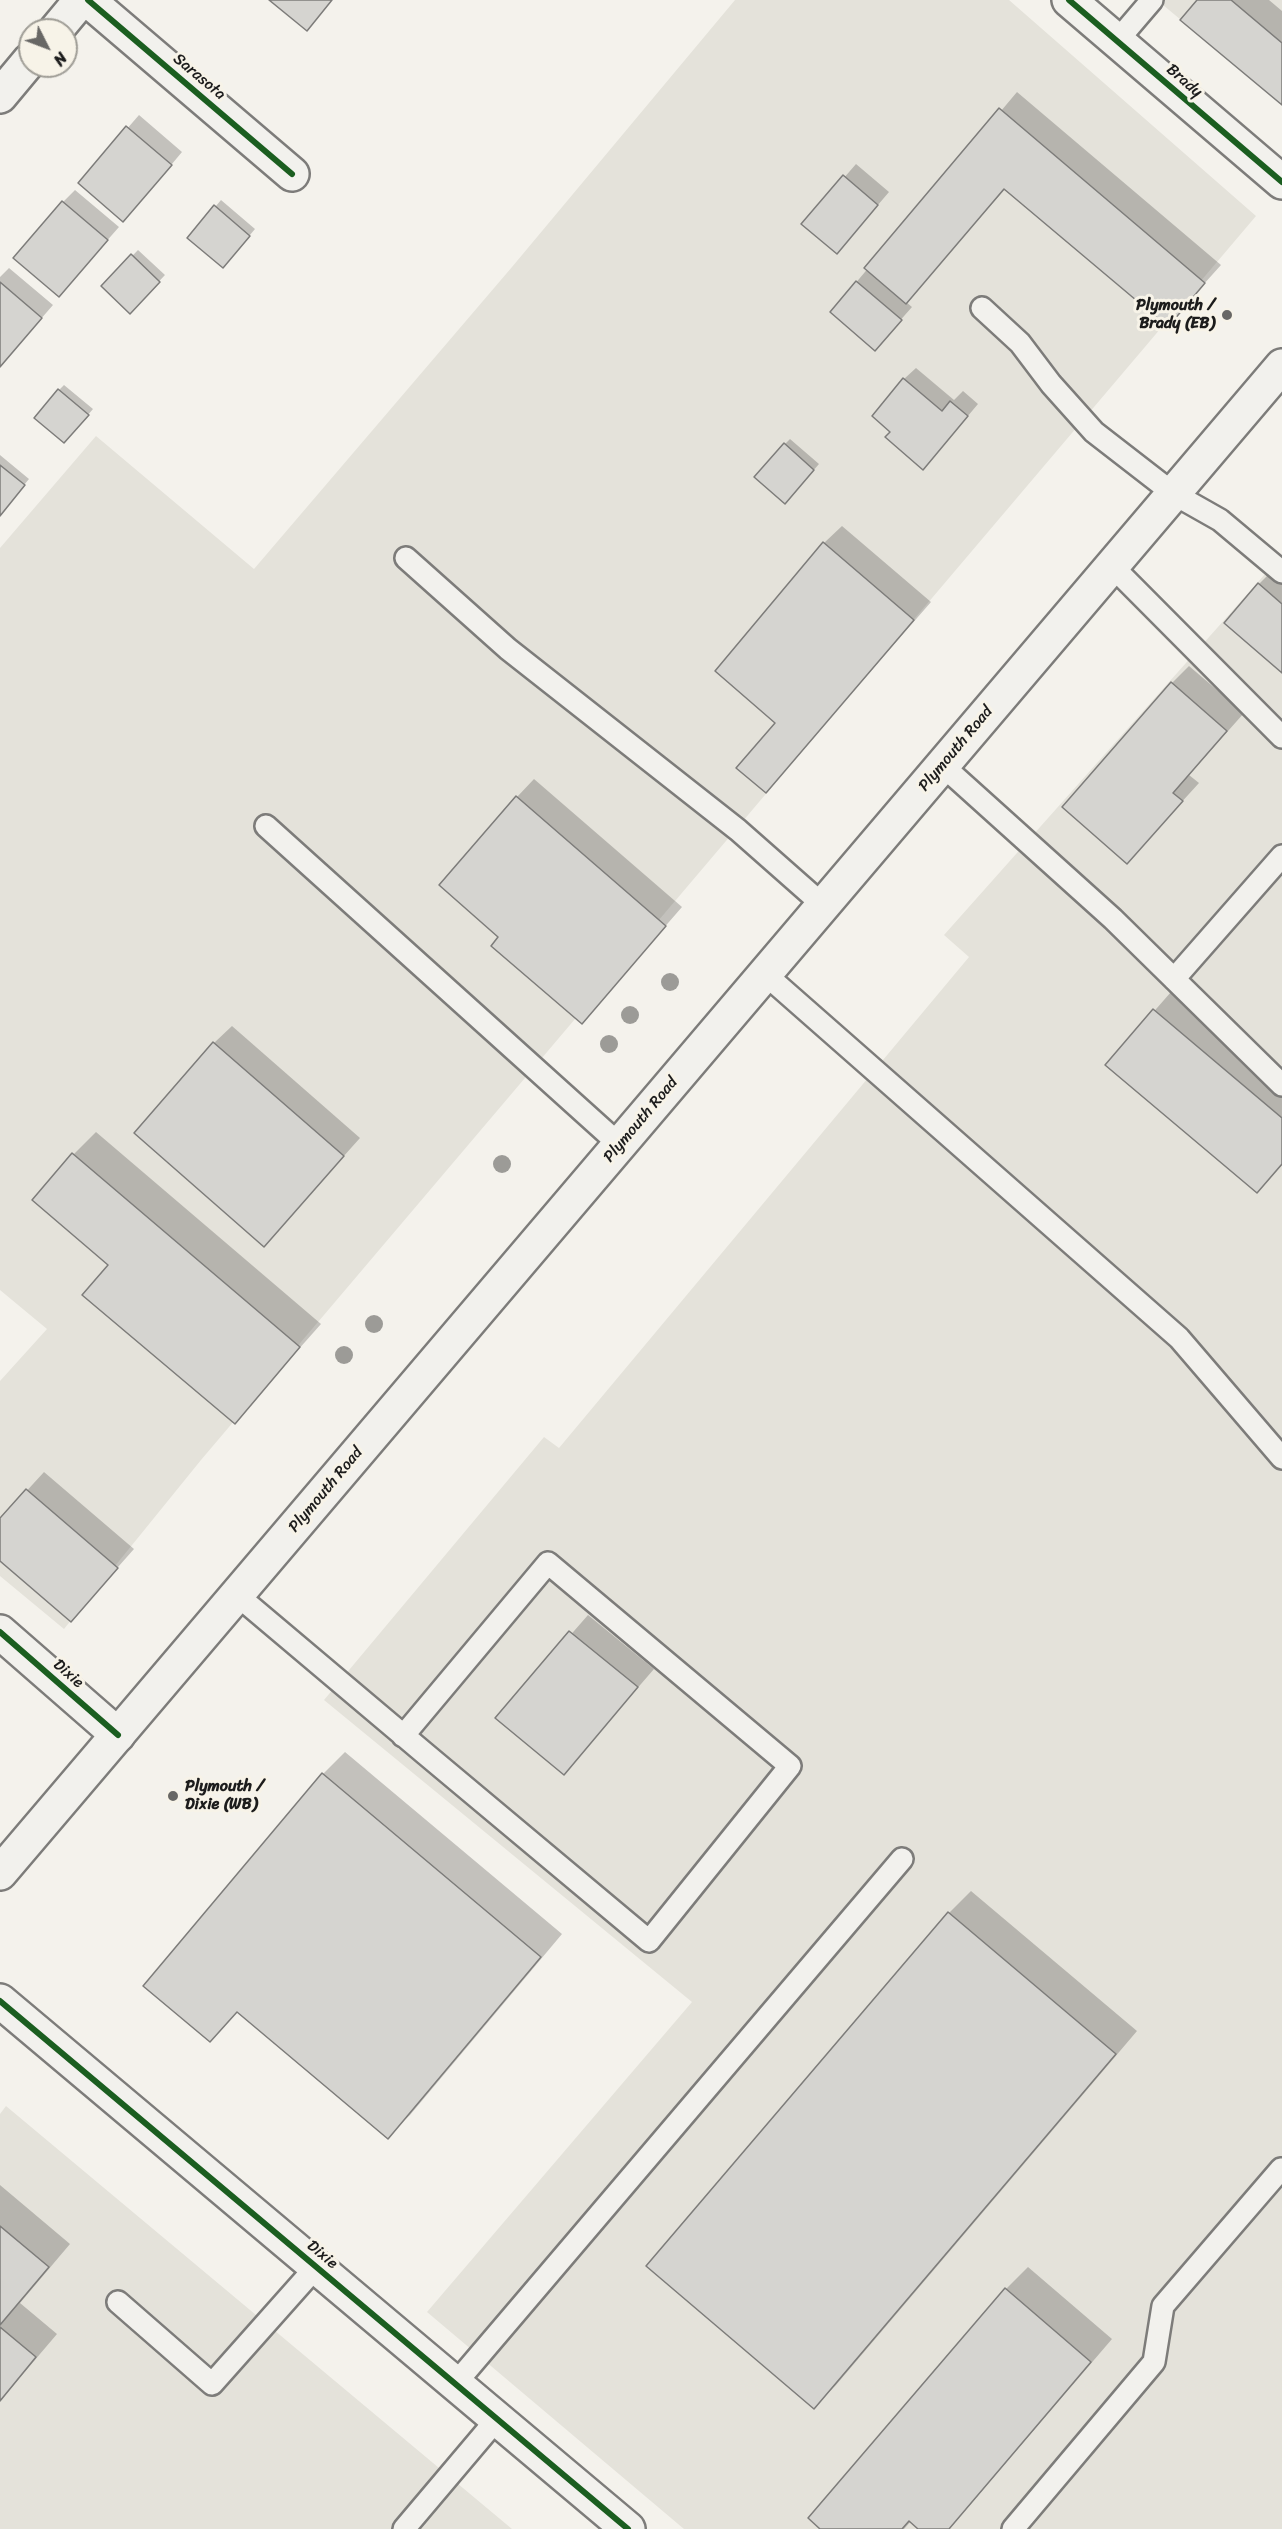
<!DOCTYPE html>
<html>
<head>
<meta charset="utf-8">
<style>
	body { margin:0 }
	#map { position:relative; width:1282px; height:2529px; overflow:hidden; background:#f4f2ec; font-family:Sriracha,sans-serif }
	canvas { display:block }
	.north { position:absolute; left:18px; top:18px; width:60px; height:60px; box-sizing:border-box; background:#f7f3e8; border:2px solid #9f9d96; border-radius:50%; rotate:132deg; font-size:16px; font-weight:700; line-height:24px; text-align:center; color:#1c1c1c }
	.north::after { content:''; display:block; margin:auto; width:21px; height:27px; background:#686765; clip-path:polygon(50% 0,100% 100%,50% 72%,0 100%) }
</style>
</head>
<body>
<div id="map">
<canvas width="1282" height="2529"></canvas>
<div class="north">N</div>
</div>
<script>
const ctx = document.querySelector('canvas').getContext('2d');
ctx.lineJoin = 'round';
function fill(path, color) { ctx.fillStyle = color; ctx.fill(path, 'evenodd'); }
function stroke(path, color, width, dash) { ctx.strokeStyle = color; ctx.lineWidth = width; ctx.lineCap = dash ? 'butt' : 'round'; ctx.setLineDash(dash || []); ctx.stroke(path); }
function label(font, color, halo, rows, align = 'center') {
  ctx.font = font + ' Sriracha,sans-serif'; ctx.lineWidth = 6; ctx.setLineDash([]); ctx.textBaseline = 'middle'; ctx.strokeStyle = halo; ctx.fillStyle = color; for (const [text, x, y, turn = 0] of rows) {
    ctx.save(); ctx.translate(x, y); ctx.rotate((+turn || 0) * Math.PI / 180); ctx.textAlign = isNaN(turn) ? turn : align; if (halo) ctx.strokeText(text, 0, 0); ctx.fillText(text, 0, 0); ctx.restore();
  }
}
fill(new Path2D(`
	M735 0H1009L1256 216 201 1460 64 1629 0 1576V1381L47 1329 0 1290V548L96 436 254 569 512 267Z
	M1157 0H1282V104Z
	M1282 555V2529H684L427 2312 692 2002 324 1700 544 1437 559 1448 969 957 944 935Z
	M6 2106 512 2529H0V2114Z`), '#e4e2da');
fill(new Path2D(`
	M1199 0H1269L1282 11V103Z
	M1017 92 1221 265 1167 325 1006 188 906 302 912 307 875 349 832 311Z
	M139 115 182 152 135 208 80 183Z
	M856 164 889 192 848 240 804 224Z
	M75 190 119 227 59 295 63 202Z
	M221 200 255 229 228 261 189 238Z
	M138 250 165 275 130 312 103 286Z
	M9 268 53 305 0 366V277Z
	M916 368 954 400 963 391 978 404 934 456 892 431 904 379Z
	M64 385 93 409 70 436 59 390Z
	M790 439 819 464 791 496 785 444Z
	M0 455 29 479 0 514Z
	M842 526 931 602 766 791 777 722 824 543Z
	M1281 562 1282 563V671L1259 584Z
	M1189 666 1244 713 1189 775 1199 783 1127 862 1172 683Z
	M534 779 682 907 582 1022 500 937 517 797Z
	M1171 992 1282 1086V1165L1257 1191 1107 1065Z
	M232 1026 360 1138 264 1245 214 1043Z
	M96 1132 321 1324 234 1422 110 1264 74 1154Z
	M44 1472 134 1549 71 1620 0 1559V1520Z
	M588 1615 654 1669 564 1773 498 1718Z
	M345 1752 562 1934 410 2115 387 2137 238 2011 210 2040 145 1986 323 1774Z
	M971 1891 1137 2031 836 2385 814 2407 648 2265 949 1913Z
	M0 2185 70 2244 20 2303 57 2334 0 2401Z
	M1028 2267 1112 2339 949 2529H921L911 2521 904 2529H823L1006 2289Z`), '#0003');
const building = new Path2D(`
	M269 0H332L307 31Z
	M1197 0H1231L1282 43V105L1180 20Z
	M999 108 1205 283 1168 327 1004 189 906 304 864 268Z
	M126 126 172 165 123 222 78 183Z
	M843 175 878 205 837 254 801 224Z
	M62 201 108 240 59 297 13 258Z
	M214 205 250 236 223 268 187 238Z
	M131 254 160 282 130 314 101 286Z
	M856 281 902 320 875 351 830 312Z
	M0 282 42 318 0 367Z
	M903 378 942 411 950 401 968 416 923 470 885 437 890 432 872 416Z
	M58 389 89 415 64 443 34 418Z
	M784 443 814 470 785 504 754 477Z
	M0 465 25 485 0 516Z
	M823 542 914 620 766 793 736 768 775 723 715 671Z
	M1258 583 1282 604V673L1224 623Z
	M1171 682 1227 731 1173 793 1183 801 1127 864 1062 807Z
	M516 796 666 926 582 1024 491 946 498 937 439 885Z
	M1153 1009 1282 1118V1164L1257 1193 1105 1065Z
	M213 1042 344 1156 264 1247 134 1133Z
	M72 1153 300 1347 235 1424 82 1295 108 1265 32 1200Z
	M26 1489 118 1568 71 1622 0 1561V1518Z
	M569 1631 638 1687 564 1775 495 1718Z
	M322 1773 541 1957 388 2139 237 2012 210 2042 143 1986Z
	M948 1912 1116 2054 814 2409 646 2266Z
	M0 2226 49 2267 0 2325Z
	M1005 2288 1091 2362 949 2529H918L909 2521 902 2529H820L808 2518Z
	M0 2327 36 2357 0 2401Z`);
fill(building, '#d5d4d0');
stroke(building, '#7d7c7a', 1.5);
const service = new Path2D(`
	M1117 41 1152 0
	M982 308 1020 343 1051 384 1094 432 1174 494 1220 520 1282 572
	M406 558 508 649 738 830 823 905
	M1112 566 1282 737
	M942 765 1113 919 1282 1085
	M266 826 620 1145
	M765 974 1179 1338 1282 1458
	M1174 979 1282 856
	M237 1595C374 1711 511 1826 649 1941L790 1766 548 1563 403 1736
	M118 2302 212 2384 316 2267
	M455 2384 902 1859
	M404 2529 497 2419
	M1013 2529 1154 2362 1163 2306 1281 2169`);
const minor = new Path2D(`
	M88 0 292 174
	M1069 0 1282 182
	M56 30 81 0
	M0 96 30 60
	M0 1632 118 1735
	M0 2001 628 2529`);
const secondary = new Path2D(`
	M0 1873 1282 366`);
stroke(service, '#7d7c7a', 26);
stroke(minor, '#7d7c7a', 38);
stroke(secondary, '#7d7c7a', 38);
stroke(service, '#f2f1ed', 21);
stroke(minor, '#f2f1ed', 33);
stroke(secondary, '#f2f1ed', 33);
stroke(new Path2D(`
	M88 0 292 174
	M1069 0 1282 182
	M0 1632 118 1735
	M0 2001 628 2529`), '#1b5e20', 6);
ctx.fillStyle = '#9c9b97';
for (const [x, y] of [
	[670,982],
	[630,1015],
	[609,1044],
	[502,1164],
	[374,1324],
	[344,1355]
]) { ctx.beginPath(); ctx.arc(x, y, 9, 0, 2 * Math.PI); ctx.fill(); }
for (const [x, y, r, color] of [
	[1227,315,6,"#686765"],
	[173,1796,6,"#686765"]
]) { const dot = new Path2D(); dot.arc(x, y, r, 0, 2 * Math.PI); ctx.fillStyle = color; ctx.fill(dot); stroke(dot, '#f7f3e8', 2); }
label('16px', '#1c1c1c', '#f7f3e8', [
	["Sarasota",199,77,40],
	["Brady",1184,81,41],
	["Plymouth Road",956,749,-50],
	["Plymouth Road",641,1120,-50],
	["Plymouth Road",326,1490,-50],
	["Dixie",68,1674,41],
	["Dixie",322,2255,40]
]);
label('bold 16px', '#1c1c1c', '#f7f3e8', [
	["Plymouth /",1215,306],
	["Brady (EB)",1215,324],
	["Plymouth /",185,1787,"left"],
	["Dixie (WB)",185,1805,"left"]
], 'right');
</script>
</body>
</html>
